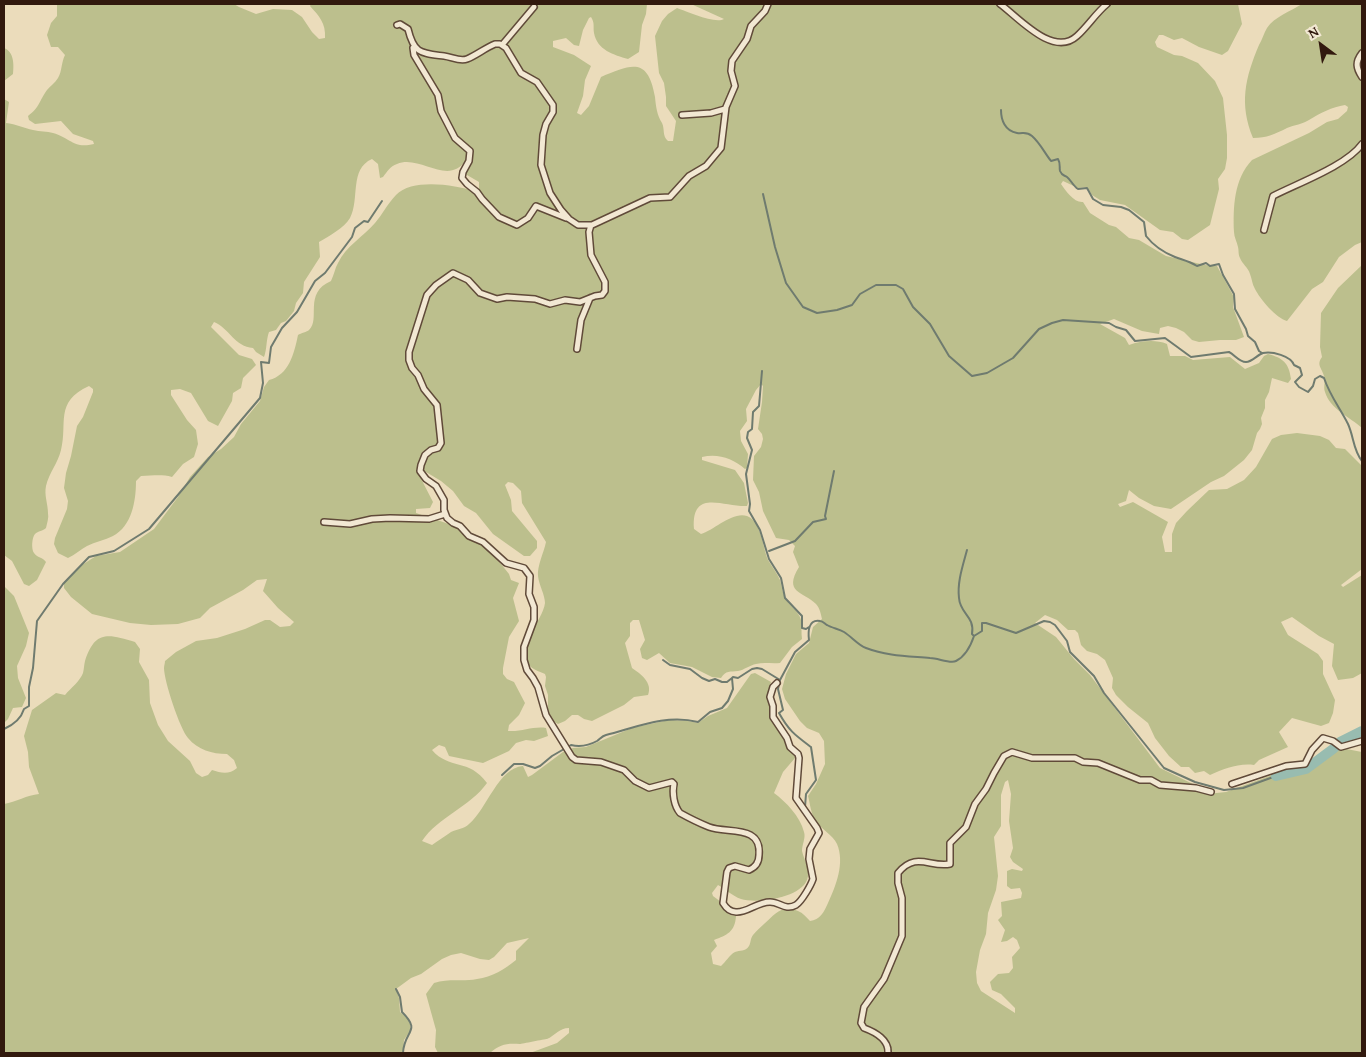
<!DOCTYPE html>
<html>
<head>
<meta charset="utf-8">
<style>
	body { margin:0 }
	#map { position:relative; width:1366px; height:1057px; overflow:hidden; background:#ebdcbb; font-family:"Gentium Book Plus",serif }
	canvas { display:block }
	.frame { position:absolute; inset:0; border:5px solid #32190e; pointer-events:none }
	.north { position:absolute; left:1296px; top:20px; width:50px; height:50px; -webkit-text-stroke:4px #f2e8d3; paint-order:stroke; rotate:329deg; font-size:14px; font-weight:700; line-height:20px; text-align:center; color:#32190e }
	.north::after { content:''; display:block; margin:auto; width:18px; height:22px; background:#32190e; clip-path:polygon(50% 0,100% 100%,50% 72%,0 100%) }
</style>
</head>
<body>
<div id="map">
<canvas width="1366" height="1057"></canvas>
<div class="frame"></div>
<div class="north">N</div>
</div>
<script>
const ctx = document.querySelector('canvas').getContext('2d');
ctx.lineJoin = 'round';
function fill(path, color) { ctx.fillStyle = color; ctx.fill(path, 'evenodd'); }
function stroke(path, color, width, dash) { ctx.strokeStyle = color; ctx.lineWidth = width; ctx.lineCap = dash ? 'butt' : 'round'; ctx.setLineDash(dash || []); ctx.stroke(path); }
fill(new Path2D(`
	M57 4H234L239 7 256 14 273 9 292 10 302 17 312 32 319 39 325 38C326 23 319 16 310 6L311 4H647L646 14 642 25 639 52 628 59C614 55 597 50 594 33 593 27 595 23 591 17L589 18 583 30 579 46 574 45 566 38 553 41V47L574 55 591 66 585 80 583 96 577 113 581 115 589 106 601 77C632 64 648 57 655 97 656 107 657 115 662 123 665 129 662 136 668 141H673L676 121 666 106V97L664 83 659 73 655 36 662 21 668 14 677 8C688 12 715 24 724 19L691 4H1238L1242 24 1228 51 1222 55 1199 47 1182 38 1174 40 1163 35H1159L1155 42 1157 47 1174 55 1182 56 1198 63 1215 81 1223 98 1227 135V158L1225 169 1218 179 1219 189 1210 225 1188 240 1182 239 1173 232 1160 230 1125 205 1100 200 1092 195 1087 187 1078 188 1063 181 1061 184C1066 191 1074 203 1083 202L1090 213 1109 225 1116 227 1129 238 1139 240 1166 256 1205 265 1217 266 1234 297 1233 307 1244 337 1236 340H1220L1199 342 1192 340 1184 332 1176 328 1168 326 1160 328 1159 334 1142 331 1114 319 1100 324 1125 338 1129 345C1141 341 1155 339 1167 344L1170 356H1185L1193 360 1230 357 1245 369 1259 363 1264 356 1268 354C1283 358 1289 363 1291 379L1288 383 1272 378 1269 392 1265 400V408L1261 418 1262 424 1260 429 1257 433 1252 450 1244 460 1224 476 1211 482 1171 509 1154 506 1139 498 1129 490 1126 501 1118 504 1120 507 1133 502 1168 522 1162 537 1165 552H1172V534L1176 523 1187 511 1209 490 1227 489 1244 480 1256 467 1272 439 1281 435 1297 433 1320 436 1329 440 1336 448 1345 449 1362 466V569L1341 585 1343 587 1362 575V673L1353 678 1338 680 1332 666 1334 644 1319 636 1292 617 1281 622 1288 635 1318 654 1323 661V674L1335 700 1333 713 1329 723 1321 726 1292 718 1279 732 1288 747 1259 760 1254 765C1238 763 1224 769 1210 775L1204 771 1195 773 1189 767H1181L1169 756 1155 738 1148 723 1128 707 1116 695 1112 688 1113 678 1105 660 1097 654 1087 651 1081 645 1078 633 1075 630H1068L1057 620 1045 615 1035 623 1056 637 1074 659 1090 675 1160 768 1197 786 1207 794 1226 792 1275 774 1302 771 1336 747 1362 752V1053H530L557 1043 569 1033V1028C559 1028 556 1035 547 1039 545 1039 521 1044 520 1044 507 1043 500 1044 490 1053H438L435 1047 436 1030 426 994 434 983C449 978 463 982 477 979 492 977 505 969 516 960V951L529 938 507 943 494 957 489 960 480 959 461 953 451 955 442 959 421 974 411 978 396 989 399 998 400 1012 408 1019 410 1024V1031L404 1040 403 1053H4V804C16 802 27 795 39 794L29 767 28 752 24 736 32 710 56 693 65 695C71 688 80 681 83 673 84 669 84 665 85 661 95 630 108 634 135 642L140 649 139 662 149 680 150 703 158 725 168 741 190 761 196 773 202 777 208 775 212 770C221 773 229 775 237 768L234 760 227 754C212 754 198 750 188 738 180 729 164 681 164 668 164 666 165 663 165 661L176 652 196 641 217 638 245 629 265 620H270L280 627 290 626 294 622 278 608 263 591 267 579 257 580 243 590 210 608 200 618 178 624 151 625 130 623 92 614 71 597 64 588V582L82 565 96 556 120 552 154 529 178 497 190 477 208 457 221 449 234 437 241 424 260 401 264 387 269 380C289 375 294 354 298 335 301 333 307 332 309 330 321 319 303 293 331 281 334 275 335 268 338 263 346 246 363 237 375 223 382 215 388 203 396 195 412 178 455 185 474 191L479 189V182L467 175 465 172 470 162 466 160C448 187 420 154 397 164 390 166 387 172 383 177L380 178 378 164 372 159C349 169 360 199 350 218 344 228 329 236 319 242L320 257 304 282 303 293 296 303 294 311 286 321 281 323 276 330 269 332C266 340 267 349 264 357L256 352 253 348C235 347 229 328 214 322L211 327 239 355 252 359 256 365 243 378 241 388 233 393 232 401 218 426 208 421 191 393 180 389 171 390V395L187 420 196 430 198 444 194 457 183 464 172 477C161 474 152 476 141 476L136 481C136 501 132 526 113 536 105 540 95 542 87 546 81 549 75 555 68 558L58 553 54 544 55 538 67 509 68 501 64 488 66 473 71 456 77 426 83 417 93 392V389L89 386C54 402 68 423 61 450 58 463 49 473 46 486 44 495 48 504 48 513 49 518 47 523 46 528 43 531 38 531 35 534 32 537 31 549 34 553 37 558 43 557 46 562L37 580 29 586 24 584 12 561 4 555V99L9 102 6 123C16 124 24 128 33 130 40 132 47 131 53 133 71 138 73 149 94 144L93 141 73 134 61 121 35 124 29 120 28 116C40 107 39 101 47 90 50 86 55 83 58 78 62 72 61 63 65 55L58 47H51L47 35 51 23 57 16ZM761 384 763 386 762 402 758 429 762 434 763 439 761 447 754 456 753 480 759 492 763 511 776 538 789 540 795 546 793 552 799 567C783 593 803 591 816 604 820 608 821 615 822 619L813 627 809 643 796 654 786 674 782 689 785 699 800 721 807 728 819 733 824 741 825 764 816 784 808 796C810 803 811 815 816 821 821 829 833 835 837 844 845 863 836 886 828 903 824 912 820 920 810 921 806 917 803 913 798 911 782 904 775 914 764 924 760 928 756 931 753 935 750 939 751 943 749 946 745 952 740 950 735 952 729 955 726 962 721 966L713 964 711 953 717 946 714 940C727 935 735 932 736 916L730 915 721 902 713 896 712 893 718 885C726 889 732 896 741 899 757 904 800 898 807 880 811 870 804 860 802 851 802 844 806 838 804 832 800 816 786 802 774 793L783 772 795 758 794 753 787 748 783 737 769 716C771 704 767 694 771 682L755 673 751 674 727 708 708 716 698 723 688 721 669 720 632 728 586 747 573 748 563 752 532 775 528 777 523 766C498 768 487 809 469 824 464 829 457 829 451 832 445 836 438 841 432 845L422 841C438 817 470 807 487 783 469 758 449 770 432 750L439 745 445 747 449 756 483 763 509 751 516 743 526 740 534 741 548 736 546 728C533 726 522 732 508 731L509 725 519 715 525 703 514 682 507 679 503 674V668L509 637 519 621 513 598 519 583 511 580 509 574 501 564 487 549 476 540 464 535 458 527 416 513V509L430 508 433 502 416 469 426 472 441 481 453 491 464 506 476 513 493 534 524 556H530L537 548V541L512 511 511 500 505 485 508 482 513 483 521 491 522 503 546 542C544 552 537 566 538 576 539 585 545 595 545 603 543 621 512 650 531 667 534 670 541 672 545 674L546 677 545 686 548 695V709L551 720 558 724 565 721 572 715H578L584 719 592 721 624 705 634 697 648 695C653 683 641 674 632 668L625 643 630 636V623L633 620H639L645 640 640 649 642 658 647 660 659 653 670 663 692 667 712 677 721 678C726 670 730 672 738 671 744 670 750 665 756 664 764 662 772 664 780 663L792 647 802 639C801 633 802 626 801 620 799 611 789 606 785 598 782 592 782 586 780 580 777 573 772 567 768 560 763 548 761 521 747 516 733 511 714 530 701 534L694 529C691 488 723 507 747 506L748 503 744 483 735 470 702 460V457C717 453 733 458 745 469L747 468 748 454 741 441 740 431 747 421 746 409 756 390ZM1008 780 1011 794 1009 821 1013 848 1010 857 1013 862 1023 869 1022 871 1012 869 1007 871V886L1011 889 1020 888 1022 893 1021 898 1001 902 1002 916 998 920 1005 930 1001 942 1007 941 1013 937 1017 940 1020 948 1012 957 1013 968 1009 973 998 974 990 982 992 990 1001 994 1015 1008V1013L981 991 977 983 976 972 980 950 986 934 988 913 996 890 998 876 994 837 1001 826V795L1005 782Z
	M1302 4H1362V242L1355 245 1339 257 1323 282 1312 289 1287 321C1276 318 1260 299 1255 289 1252 284 1252 279 1250 274 1248 267 1242 264 1240 258 1238 254 1239 251 1238 247 1237 242 1234 237 1234 232 1233 207 1234 179 1252 160L1309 133 1327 122 1338 119 1347 111 1348 107 1345 105C1332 107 1320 113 1309 120 1303 124 1294 125 1287 128 1275 134 1267 138 1253 138 1239 104 1245 78 1259 45 1262 40 1264 33 1267 28 1274 17 1291 11 1302 4Z
	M4 48C14 52 14 64 13 74L4 81Z
	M1362 265V428C1350 417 1330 409 1325 392 1323 387 1326 380 1324 376 1322 368 1316 365 1322 357L1320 347 1321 313 1338 288Z
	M4 586 14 596 29 633 26 646 17 666 18 678 26 698 22 707 13 708 8 719 4 723Z`), '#bcbf8d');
stroke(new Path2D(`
	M1001 110C1001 120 1005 131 1017 133 1023 134 1026 131 1032 136 1040 143 1044 152 1051 161L1058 159C1061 164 1059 167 1060 171 1062 176 1064 175 1067 177 1071 180 1073 186 1078 189L1087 188 1093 199 1103 205 1121 207 1129 210 1144 222 1146 236C1153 245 1165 253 1175 257 1183 260 1189 261 1197 266L1206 263 1210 266 1219 264 1223 275 1234 294 1235 309 1246 329 1248 336 1255 342 1259 351 1262 353
	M763 194 775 247 786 283 803 307 817 313 837 310 852 305 860 294 876 285H896L903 289 913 307 930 324 949 356 972 376 987 373 1013 358 1039 329 1052 323 1063 320 1109 323 1116 327 1126 330 1135 341 1165 338 1191 357 1229 352C1235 355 1239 362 1246 362 1252 362 1257 355 1263 353 1272 351 1291 356 1294 365L1300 368 1302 375 1295 382 1299 387 1308 392 1313 386 1315 379 1320 376 1324 378C1330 396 1340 408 1348 424 1354 437 1353 450 1362 461
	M762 371 759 406 753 412 752 429 748 432 747 438 752 450 746 474 750 504 749 511 760 530 769 559 781 578 785 598 802 616V628L806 629 809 627
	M769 551 795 541 813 522 826 519 825 516 834 471
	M974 636 982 631V623H986L1016 633 1044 621 1050 622 1055 625 1067 641 1070 652 1094 676 1104 693 1164 768 1195 782 1224 790 1243 788 1276 776
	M663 660 670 665 690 669 702 678 709 681 715 679 722 682H727L732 678
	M4 729C13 725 21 719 24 709L29 706V687L33 668 37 621 63 584 89 557 114 551 149 529 260 398 263 383 261 362 269 363 271 347 282 328 297 312 315 281 325 273 352 237 355 228 364 221 368 222 382 201
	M502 775 514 764H523L535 768 540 766 552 756 571 745C580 747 588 746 597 741 600 739 602 736 606 735 637 727 666 714 698 722L710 712 722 708 728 701 733 689 732 678 733 677 738 678 752 669 757 668 762 669 780 680
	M805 807 806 794 816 780 811 747C795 735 789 731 779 713L783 710 778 689 780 680 795 652 809 640C808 632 808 619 820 621 823 621 825 624 827 625 832 628 839 629 844 632 852 637 858 645 866 648 887 656 908 656 930 658 938 658 950 664 956 661 966 656 971 645 974 636L972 634C975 616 960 614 959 598 957 582 963 565 967 550
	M396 989 400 997 402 1012C422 1032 404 1030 403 1053`), '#6f7b6f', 2);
stroke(new Path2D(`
	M1276 776 1306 769 1333 749 1340 742 1362 731`), '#98bcb0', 10);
const minor = new Path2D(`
	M1000 4C1018 17 1053 58 1077 36 1088 26 1096 13 1107 4
	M397 25 400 24 408 29C414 54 421 53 444 56 452 57 460 62 467 59 477 55 485 48 495 44H500L506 48 521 73 537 82 553 105V112L546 124 543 135 541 165 550 193 561 210 569 219 578 225H592L650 198 670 197 689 176 706 166 721 148 726 107 735 86 731 71 732 61 747 39 751 26 765 11 768 4
	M502 45 534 7
	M413 48 414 55 438 95 441 111 455 138 470 151 469 161 463 172 462 178 467 184 477 192 482 199 499 217 517 225 528 218 536 206 566 218
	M1362 53C1355 62 1356 68 1362 77
	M682 115 711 113 725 109
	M591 225 589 232 591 255 605 282V291L602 295 595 296 580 302 565 300 550 304 535 299 507 297 497 299 480 293 468 280 453 273 436 285 427 295 409 352V360L412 368 418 375 424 389 437 405 441 443 438 448 431 450 425 455 421 465 420 471 426 479 436 486 444 500V510L447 518 453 523 460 526 469 536 483 542 506 563 524 568 530 576 529 594 534 607V620L524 647V660L527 670 533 678 538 687 546 715 572 757 576 760 601 762 624 770 635 781 649 788 672 782 674 784C672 793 674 806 680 813 689 818 699 823 709 827 727 834 762 824 759 855 759 862 756 867 749 870L735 866 729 868 727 872 723 903C726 908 730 912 736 912 747 913 757 902 770 902 780 902 785 911 796 905 802 901 811 885 813 879L809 859 810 849 819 833 817 828 796 798 799 758 798 754 790 747 787 738 773 717V706L770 697 773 687 777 683
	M1264 230 1273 196C1298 183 1346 166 1362 144
	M577 349 581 320 590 298
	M324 522 350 524 372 519 390 518 429 519 445 514
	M1232 784 1286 766 1305 764 1312 750 1323 738 1333 741 1341 747 1362 741
	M888 1053C889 1040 875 1032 864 1028L861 1023 864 1007 884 979 902 936V898L898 883V873C916 851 930 868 950 864V843L966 827 975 804 986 789 994 773 1004 756 1012 752 1032 758H1075L1083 762 1098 763 1140 780H1151L1160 785 1196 788 1211 792`);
stroke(minor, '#604a39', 8);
stroke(minor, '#f2e8d3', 5);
</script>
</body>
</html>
